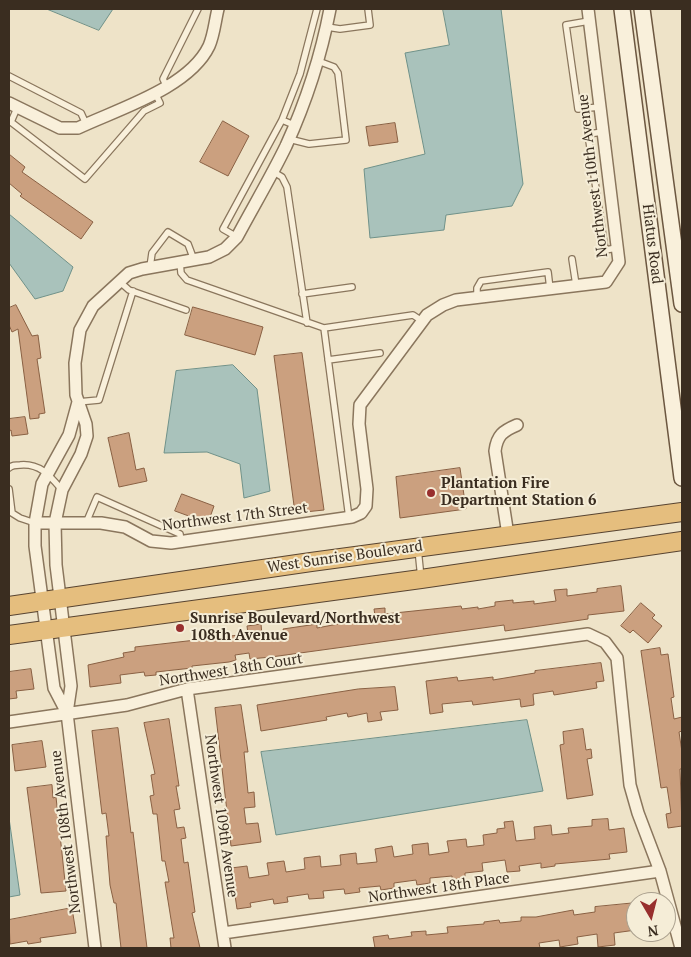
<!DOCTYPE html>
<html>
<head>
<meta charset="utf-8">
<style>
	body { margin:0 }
	#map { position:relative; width:691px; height:957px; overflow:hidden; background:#eee3c8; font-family:"PT Serif",serif }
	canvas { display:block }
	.frame { position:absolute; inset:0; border:10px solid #3a2d20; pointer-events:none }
	.north { position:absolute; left:626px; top:892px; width:50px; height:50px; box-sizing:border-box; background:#f5edd7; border:1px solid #aaa08e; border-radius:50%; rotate:172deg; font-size:14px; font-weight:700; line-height:20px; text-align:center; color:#3a2d20 }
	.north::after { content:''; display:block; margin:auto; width:18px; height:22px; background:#982f2e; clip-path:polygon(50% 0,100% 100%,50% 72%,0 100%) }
</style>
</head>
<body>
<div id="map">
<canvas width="691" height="957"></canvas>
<div class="frame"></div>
<div class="north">N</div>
</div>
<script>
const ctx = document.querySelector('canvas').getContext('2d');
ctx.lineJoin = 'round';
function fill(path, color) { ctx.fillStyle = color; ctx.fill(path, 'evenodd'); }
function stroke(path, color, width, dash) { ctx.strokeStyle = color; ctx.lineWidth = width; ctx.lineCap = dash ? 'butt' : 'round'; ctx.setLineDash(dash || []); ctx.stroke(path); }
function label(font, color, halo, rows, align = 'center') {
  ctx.font = font + ' "PT Serif",serif'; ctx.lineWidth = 4; ctx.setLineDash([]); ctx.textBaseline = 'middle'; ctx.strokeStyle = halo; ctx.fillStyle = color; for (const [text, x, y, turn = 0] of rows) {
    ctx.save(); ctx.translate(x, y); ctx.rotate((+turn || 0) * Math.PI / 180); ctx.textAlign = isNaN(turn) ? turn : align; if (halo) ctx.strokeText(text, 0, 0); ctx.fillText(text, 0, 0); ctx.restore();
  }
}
const water = new Path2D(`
	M47 9H113L99 30Z
	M443 9H501L523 184 512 206 446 215 444 230 370 238 364 169 425 154 405 53 449 45Z
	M9 214 73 267 63 291 35 299 9 263Z
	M233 365 257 389 270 491 244 498 240 464 207 452 164 453 176 371Z
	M527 720 543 791 276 835 261 752Z
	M9 818 20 895 9 897Z`);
fill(water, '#a9c2bb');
stroke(water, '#6f9189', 1);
const building = new Path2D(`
	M223 121 249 136 228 176 200 162Z
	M395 123 398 142 369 146 366 127Z
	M9 154 25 167 22 172 93 222 81 239 20 196 22 194 9 183Z
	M16 305 32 336 38 335 41 358 37 359 45 413 39 414V418L30 419 18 329 12 332 9 325V308Z
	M193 307 263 327 255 355 185 335Z
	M302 353 324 510 295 513 274 356Z
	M25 417 28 434 12 436 11 430 9 431V419Z
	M129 433 136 470 144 468 147 481 119 487 108 438Z
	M460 468 466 509 400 518 396 477Z
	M182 494 214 506 208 523 175 511Z
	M621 586 624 611 588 615V619L505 631 504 625 271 657 250 659 249 653 235 655 236 660 229 662 192 666V668L156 672V675L145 676 144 672 120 675 121 683 90 687 88 665 124 657 123 653 135 651V647L248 634 247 626 261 624 262 635 284 632 283 629 317 624V628L338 624V621L375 616 374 609 385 608V614L461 606 462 609 478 607V609L495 606V602L513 600V603L534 601V604L556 601 554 590 567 589V596L597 592V589Z
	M641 603 655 615 652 618 662 626 648 643 633 630 630 633 621 626Z
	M660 648 661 655 668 654 674 697 671 698 674 719 682 717V731L679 732 682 752V769H680L682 826 668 828 666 814 671 813 667 787 661 788 641 651Z
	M601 663 604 681 596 682 597 688 554 695 553 691 533 694 534 705 521 707 520 699 473 705 472 701 442 704 443 712 430 714 426 681 457 677 458 681 493 677V680L535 673V671Z
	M31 669 34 689 16 691 17 698 9 699V672Z
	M395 687 398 710 380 712 382 720 368 722 367 713 348 717 347 713 326 717 327 720 261 731 257 705 358 689Z
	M241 705 248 752H244L248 793 254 792 255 807 244 808 246 824 258 823 261 842 231 846 215 708Z
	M169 719 179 786H176L180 809 174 810 177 828 184 827 186 838 181 839 184 863 188 862 195 912 192 913 200 948H171L170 938H174L165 882H169L165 861H162L157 814H153L150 796 154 795 151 775 155 774 144 723Z
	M118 728 131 833 133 832 147 948H121L116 903H114L110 885 106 836H109L106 813 102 814 92 731Z
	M583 729 586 750 591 749 592 758 587 759 593 795 567 799 560 745 564 744 563 732Z
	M42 741 46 767 15 771 12 745Z
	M52 785 53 798 56 797 66 891 41 893 27 788Z
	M608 819 609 830 624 828 627 852 609 854 610 859 555 864V866L541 868V863L519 866 520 871 507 872 505 860 482 863 483 871 465 873V878L452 880V876L430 878V883L417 885 416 880 394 883V888L381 890 380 886 359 888 360 892 345 894 344 889 323 891 324 898 309 899 308 894 287 897 288 902 274 904 273 899 250 903 251 907 237 909 231 868 247 866 249 878 269 875 267 863 284 861 286 872 305 869 304 858 320 856 321 867 341 865 340 855 356 853 357 864 377 862 375 849 392 846 394 857 413 854 412 845 428 843 429 855 449 852 447 841 466 839 467 847 484 845 483 835 497 833V829L505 828 504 822 513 821 516 841 535 839 534 827 551 825 552 835 569 833 568 828 592 826V820Z
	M636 903V930L614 933 615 945 598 947 597 934 577 937 578 944 560 947 559 940 539 943 540 948H375L373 937 388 935 389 939 412 936 411 932 426 931V935L448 933 447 927 484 924V922L499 920 500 923 521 921V917H536L573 910 574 915 595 912V907Z
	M72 908 76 933 40 938 41 942 28 944 27 941 10 944 9 920Z`);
fill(building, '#cba07f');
stroke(building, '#896043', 1);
const service = new Path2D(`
	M589 21 566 25 578 109 600 107
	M327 27 340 29 370 25 368 9
	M9 76 81 113 86 124
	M167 87 163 79 198 9
	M17 108 11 122 85 179 144 111 160 103 155 93
	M294 125 282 120 300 74 317 9
	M603 132 588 134 605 250 617 248
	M289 139 309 144 346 140 338 73 334 67 318 61
	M272 171 282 177 287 187 307 323
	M237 237 223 229 282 120
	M572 259 576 285
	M180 262 181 273 187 280 324 328
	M150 267 152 253 168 232 188 244 194 260
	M120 282 129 290 186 310
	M302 294 352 287
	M477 298V288L481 281 548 272 550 289
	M328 360 380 353
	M78 402 99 400 133 291
	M9 468C12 465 15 465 20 465 40 463 50 476 62 490
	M9 489 12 513 20 518 35 523
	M349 518 324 328 413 315 422 321
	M86 523 97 497 180 534 181 542
	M418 549 421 578`);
const minor = new Path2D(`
	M9 103 60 128H78C118 109 189 88 209 46 214 35 215 21 218 9
	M35 523H101L125 527 151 541 171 543 352 517 361 513 366 506 367 489 359 424 360 405 427 315 443 305 456 300 606 282 619 262 588 9
	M508 535 495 451C497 435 503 431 517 425
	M187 689 225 948
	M67 713 54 688 35 546V523L42 484 69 435 78 402
	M9 722 127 705 187 689 588 634 605 642 617 658 630 785 638 813 660 871 681 948
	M223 933 660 871
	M95 948 67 713 71 686 56 565 55 523 62 490 81 454 87 436 86 424 76 395 75 363 80 330 93 306 129 273 142 269 209 257 225 249 237 237C253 207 271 177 286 146 306 102 321 56 330 9`);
const secondary = new Path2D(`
	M622 9 682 478
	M642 9 682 304`);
const trunk = new Path2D(`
	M9 606 311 562 682 512
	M9 635 421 579 682 541`);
stroke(service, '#8a765d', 8);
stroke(minor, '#8a765d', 14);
stroke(secondary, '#6c5740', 18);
stroke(trunk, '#584431', 20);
stroke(service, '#f9f0db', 5.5);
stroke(minor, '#f9f0db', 11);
stroke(secondary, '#f9f0db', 15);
stroke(trunk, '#e5be7e', 18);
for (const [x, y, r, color] of [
	[431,493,5,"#982f2e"],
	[180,628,5,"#982f2e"]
]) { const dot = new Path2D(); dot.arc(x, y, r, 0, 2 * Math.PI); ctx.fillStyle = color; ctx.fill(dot); stroke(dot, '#f5edd7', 2); }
label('15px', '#3a2d20', '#f5edd7', [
	["Northwest 110th Avenue",593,176,-97],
	["Hiatus Road",652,244,83],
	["Northwest 17th Street",235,517,-7],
	["West Sunrise Boulevard",345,557,-8],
	["Northwest 18th Court",231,670,-9],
	["Northwest 109th Avenue",221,816,82],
	["Northwest 108th Avenue",66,832,-97],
	["Northwest 18th Place",439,888,-8]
]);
label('bold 15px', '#3a2d20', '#f5edd7', [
	["Plantation Fire",441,484],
	["Department Station 6",441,501],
	["Sunrise Boulevard/Northwest",190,619],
	["108th Avenue",190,636]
], 'left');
</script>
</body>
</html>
